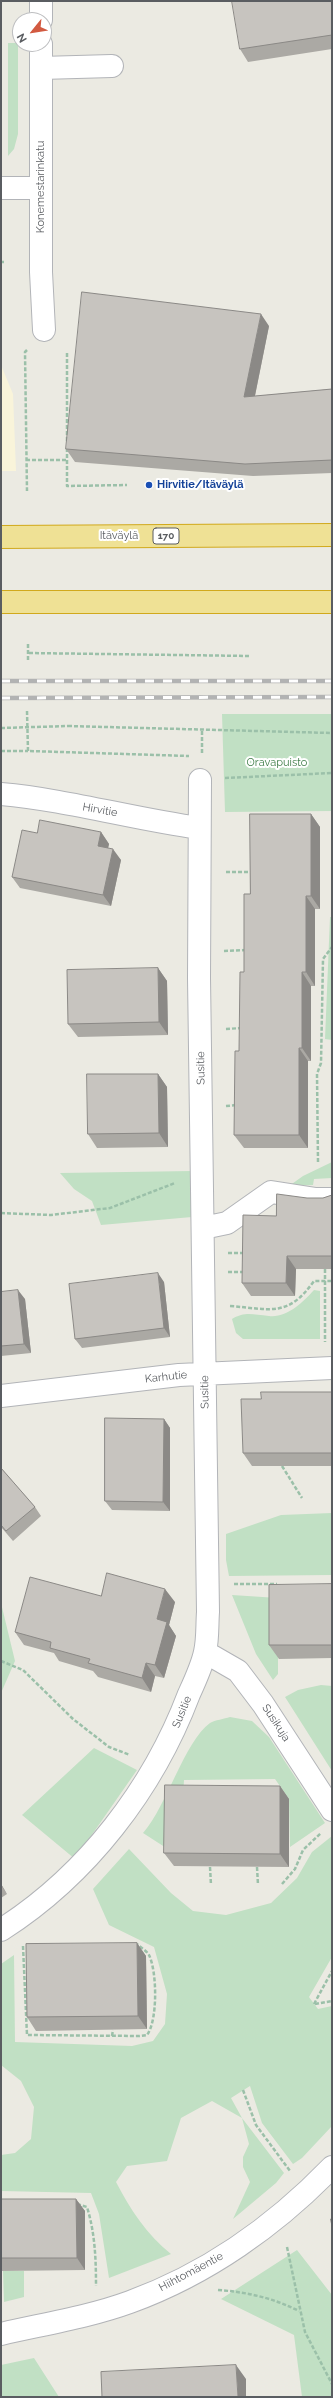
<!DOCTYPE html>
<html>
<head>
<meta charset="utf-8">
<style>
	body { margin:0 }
	#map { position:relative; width:333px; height:2398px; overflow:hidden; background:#ebeae2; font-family:Raleway,sans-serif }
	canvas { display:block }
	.frame { position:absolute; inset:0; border:2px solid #5a5d61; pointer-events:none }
	.north { position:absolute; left:12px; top:12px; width:40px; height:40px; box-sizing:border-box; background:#fff; border:1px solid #bdbec0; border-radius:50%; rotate:240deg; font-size:11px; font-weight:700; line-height:16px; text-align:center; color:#5a5d61 }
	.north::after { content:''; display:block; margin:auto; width:14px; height:18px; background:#d25a41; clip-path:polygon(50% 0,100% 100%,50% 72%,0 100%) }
</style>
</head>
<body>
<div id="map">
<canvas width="333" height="2398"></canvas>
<div class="frame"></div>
<div class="north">N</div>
</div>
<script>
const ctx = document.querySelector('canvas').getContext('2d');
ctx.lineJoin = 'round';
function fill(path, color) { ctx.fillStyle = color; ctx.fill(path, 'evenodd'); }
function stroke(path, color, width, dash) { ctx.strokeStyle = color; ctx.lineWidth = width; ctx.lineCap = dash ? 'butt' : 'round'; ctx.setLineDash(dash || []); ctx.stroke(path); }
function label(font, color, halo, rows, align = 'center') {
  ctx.font = font + ' Raleway,sans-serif'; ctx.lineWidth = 4; ctx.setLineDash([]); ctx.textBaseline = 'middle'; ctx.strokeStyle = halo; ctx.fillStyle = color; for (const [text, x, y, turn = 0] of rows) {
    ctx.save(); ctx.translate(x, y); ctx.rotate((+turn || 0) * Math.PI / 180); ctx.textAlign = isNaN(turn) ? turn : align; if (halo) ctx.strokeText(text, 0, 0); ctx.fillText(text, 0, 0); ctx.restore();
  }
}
fill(new Path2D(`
	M1 365 13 394 16 471H1Z`), '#f9f4da');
fill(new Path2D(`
	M8 43H18V134L14 149 8 156Z
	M222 714H332V811L225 812Z
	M330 917H332V1040L325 1039Z
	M332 1162V1178L314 1179 313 1185 289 1186 303 1176Z
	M192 1171V1217L101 1225 92 1201 74 1189 60 1173Z
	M314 1290 320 1291V1339H243L236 1333 232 1319C246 1311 253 1315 269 1316 287 1318 302 1303 314 1290Z
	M332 1513V1575L229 1576 226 1560V1534L281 1515Z
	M232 1595 278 1598V1674L273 1680 256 1654Z
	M1 1603 15 1661 1 1693Z
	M321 1685 332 1686V1771L285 1697 298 1690Z
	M230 1717 252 1721 269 1737 325 1823 290 1847 289 1799 275 1779 184 1780 183 1799 174 1853 143 1833C167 1806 184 1742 210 1723 215 1720 224 1719 230 1717Z
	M94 1748 137 1770 75 1859 22 1815Z
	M332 1836V1957L309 1997 318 2009 332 2006V2126L302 2158 293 2164 262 2123 250 2086 231 2098 242 2118 284 2173 276 2183 233 2219 250 2182 243 2167V2157L249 2144 242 2118 212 2101 181 2118 167 2161 127 2166 116 2182C130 2209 147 2235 171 2254L109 2278 99 2214 91 2193 1 2191V2155L15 2153 31 2139 34 2107 21 2081 1 2065V1964L14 1955 15 2042 132 2046 153 2041 165 2024 167 1994 154 1947 109 1925 93 1889 129 1849 171 1893 193 1911 226 1915 271 1903 297 1878 312 1852Z
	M297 2250 332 2295V2397H302L294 2335 221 2299Z
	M3 2271H24V2297L4 2302Z
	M34 2358 59 2397H1V2365Z`), '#c1e0c4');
const minor = new Path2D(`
	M41 20V1
	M41 44V272L44 330
	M41 68 112 66
	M1 188H41
	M1 794C68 800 133 819 199 828
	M203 1228 227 1223 271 1192 316 1199H332
	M1 1396 179 1375 332 1368
	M205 1652 238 1671 263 1704 332 1810
	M1 1930C87 1875 153 1789 189 1694 195 1681 202 1666 205 1652 208 1639 207 1625 208 1612L199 978 200 780
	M1 2334C44 2324 89 2317 130 2302 207 2274 276 2225 332 2167`);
const highway = new Path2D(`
	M1 537 332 535
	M1 602H332`);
stroke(minor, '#b2b4b8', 24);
stroke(highway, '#d1a91c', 24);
stroke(new Path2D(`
	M1 262H4
	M27 350 25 352 27 491
	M67 441V353
	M67 448V486L127 485
	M26 460H67
	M28 644V661
	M29 653 250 656
	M27 711 28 751 189 756
	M68 726 332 733
	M202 731V754
	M1 751H28
	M225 778 332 773
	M226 872H253
	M224 951 247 950
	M226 1029 242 1028
	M226 1106 237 1105
	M318 1162 317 1074 321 1063 323 959 332 947
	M1 1213 51 1215 110 1208 175 1183
	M228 1253H245
	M325 1269V1342
	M228 1272H245
	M230 1306C270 1309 288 1318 314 1281H332
	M282 1466 302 1498
	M234 1584H277
	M1 1661 23 1670 73 1719 109 1747 130 1755
	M210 1867 211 1885
	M257 1867 258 1885
	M282 1884 295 1869 303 1850 321 1833
	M23 1946 27 2035 139 2036 147 2035C158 2020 157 1971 149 1955 147 1951 140 1947 137 1944
	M314 2004 332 1971
	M315 2004 332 2001
	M112 2036 113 2030
	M243 2090 256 2125 290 2171
	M77 2204 87 2207C95 2233 96 2259 96 2286
	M287 2247 305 2332 332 2384
	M218 2290C247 2292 273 2298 299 2311`), '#9bc0a9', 2.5, [4, 2]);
stroke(minor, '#fff', 22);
stroke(highway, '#efe195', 22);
const rail = new Path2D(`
	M1 681H332
	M1 698 332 697`);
stroke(rail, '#b2b3b3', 4.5);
stroke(rail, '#fff', 3, [9]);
stroke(new Path2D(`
	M1 728 68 726`), '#9bc0a9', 2.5, [4, 2]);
fill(new Path2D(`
	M332 1V49L248 62 240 49Z
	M269 326 255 396 332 389V473L253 476 75 462 66 449Z
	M311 814 320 827V909H315V986H311V1061H308V1148H244L234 1135 244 972 250 894Z
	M101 832 109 844 108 848 121 860 111 906 20 888 12 877 37 833Z
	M158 968 167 981 168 1035 78 1037 68 1024Z
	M158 1074 167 1087 168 1147 97 1148 88 1134Z
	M332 1195V1269H296L295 1296H251L242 1283 276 1216 307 1198H323Z
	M164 1282 170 1337 82 1348 75 1339Z
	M1 1292 25 1299 31 1353 1 1356Z
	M332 1392V1466H252L243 1453 261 1399Z
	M164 1419 170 1428V1511L112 1510 105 1501Z
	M1 1468 35 1507 41 1516 13 1541 1 1527Z
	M332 1584V1658L279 1659 269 1645Z
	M101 1596 175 1602 169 1625 176 1636 164 1678 155 1676 151 1692 98 1677 93 1671 59 1661 54 1653 24 1645 15 1632Z
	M280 1786 289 1799V1867L174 1866 164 1853Z
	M1 1884 7 1894 1 1898Z
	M137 1943 146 1956 147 2029 36 2031 27 2017Z
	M1 2199H76L85 2211V2270L1 2271Z`), '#aba9a4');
fill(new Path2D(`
	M261 314 269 326 252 410 244 397Z
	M311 814 320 827V909L311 896Z
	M101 832 109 844 106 857 98 846Z
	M113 849 121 860 111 906 103 895Z
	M306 896 315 909V986L306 972Z
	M158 968 167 981 168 1035 159 1022Z
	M302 972 311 986V1061L302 1048Z
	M299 1048 308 1061V1148L299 1135Z
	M158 1074 167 1087 168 1147 159 1133Z
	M287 1256 296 1269 295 1296 286 1283Z
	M158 1273 164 1282 170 1337 164 1328Z
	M18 1290 25 1299 31 1353 24 1344Z
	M164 1419 170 1428V1511L163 1502Z
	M165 1589 175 1602 169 1625 176 1636 164 1678 155 1665 157 1619Z
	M146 1663 155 1676 151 1692 142 1678Z
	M280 1786 289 1799V1867L280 1854Z
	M1 1884 7 1894 1 1885Z
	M137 1943 146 1956 147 2029 138 2016Z
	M76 2199 85 2211V2270L77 2258Z
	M236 2365 246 2379V2397H238Z`), '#8b8986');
const building = new Path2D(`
	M232 1H332V35L240 49Z
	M82 292 261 314 244 397 332 389V460L245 464 66 449Z
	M250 814H311V896H306V972H302V1048H299V1135H234L235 1051H239L240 972H244V894H250Z
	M40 820 101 832 98 846 113 849 103 895 12 877 22 830 37 833Z
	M158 968 159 1022 68 1024 67 970Z
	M87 1074H158L159 1133 88 1134Z
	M277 1194 307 1198H323L332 1195V1256H287L286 1283H242L243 1215 276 1216Z
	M158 1273 164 1328 75 1339 69 1284Z
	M18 1290 24 1344 1 1346V1292Z
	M261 1392H332V1453H243L241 1399H261Z
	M105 1418 164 1419 163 1502 105 1501Z
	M1 1468 35 1507 6 1531 1 1525Z
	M107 1573 165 1589 157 1619 167 1622 155 1665 146 1663 142 1678 88 1663 90 1659 50 1648 51 1642 15 1632 30 1577 101 1596Z
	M332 1584V1645H269V1585Z
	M165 1785 280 1786V1854L164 1853Z
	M137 1943 138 2016 27 2017 26 1944Z
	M1 2199H76L77 2258H1Z
	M331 2219H332V2226Z
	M236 2365 238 2397H102L101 2372Z`);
fill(building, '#c7c4bf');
stroke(building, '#8b8986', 1);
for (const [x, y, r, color] of [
	[149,485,4,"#1a4fb4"]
]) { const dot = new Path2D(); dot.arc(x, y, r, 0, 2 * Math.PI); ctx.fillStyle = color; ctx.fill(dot); stroke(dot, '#fff', 1.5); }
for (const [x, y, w] of [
	[166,536,26]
]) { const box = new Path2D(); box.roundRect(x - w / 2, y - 8, w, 16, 3); ctx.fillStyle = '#fff'; ctx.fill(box); stroke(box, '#5a5d61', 1); }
label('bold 10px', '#5a5d61', null, [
	["170",166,536]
]);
label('11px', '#5a5d61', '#fff', [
	["Konemestarinkatu",41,187,-90],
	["Itäväylä",119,536],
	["Hirvitie",100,810,10],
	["Susitie",201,1068,-91],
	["Karhutie",166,1377,-6],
	["Susitie",205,1392,-91],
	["Susitie",182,1712,-68],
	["Susikuja",276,1723,57],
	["Hiihtomäentie",191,2272,-28]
]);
label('bold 11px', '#164399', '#fff', [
	["Hirvitie/Itäväylä",157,485]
], 'left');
label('11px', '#3e7c47', '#fff', [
	["Oravapuisto",277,763]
]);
</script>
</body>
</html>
